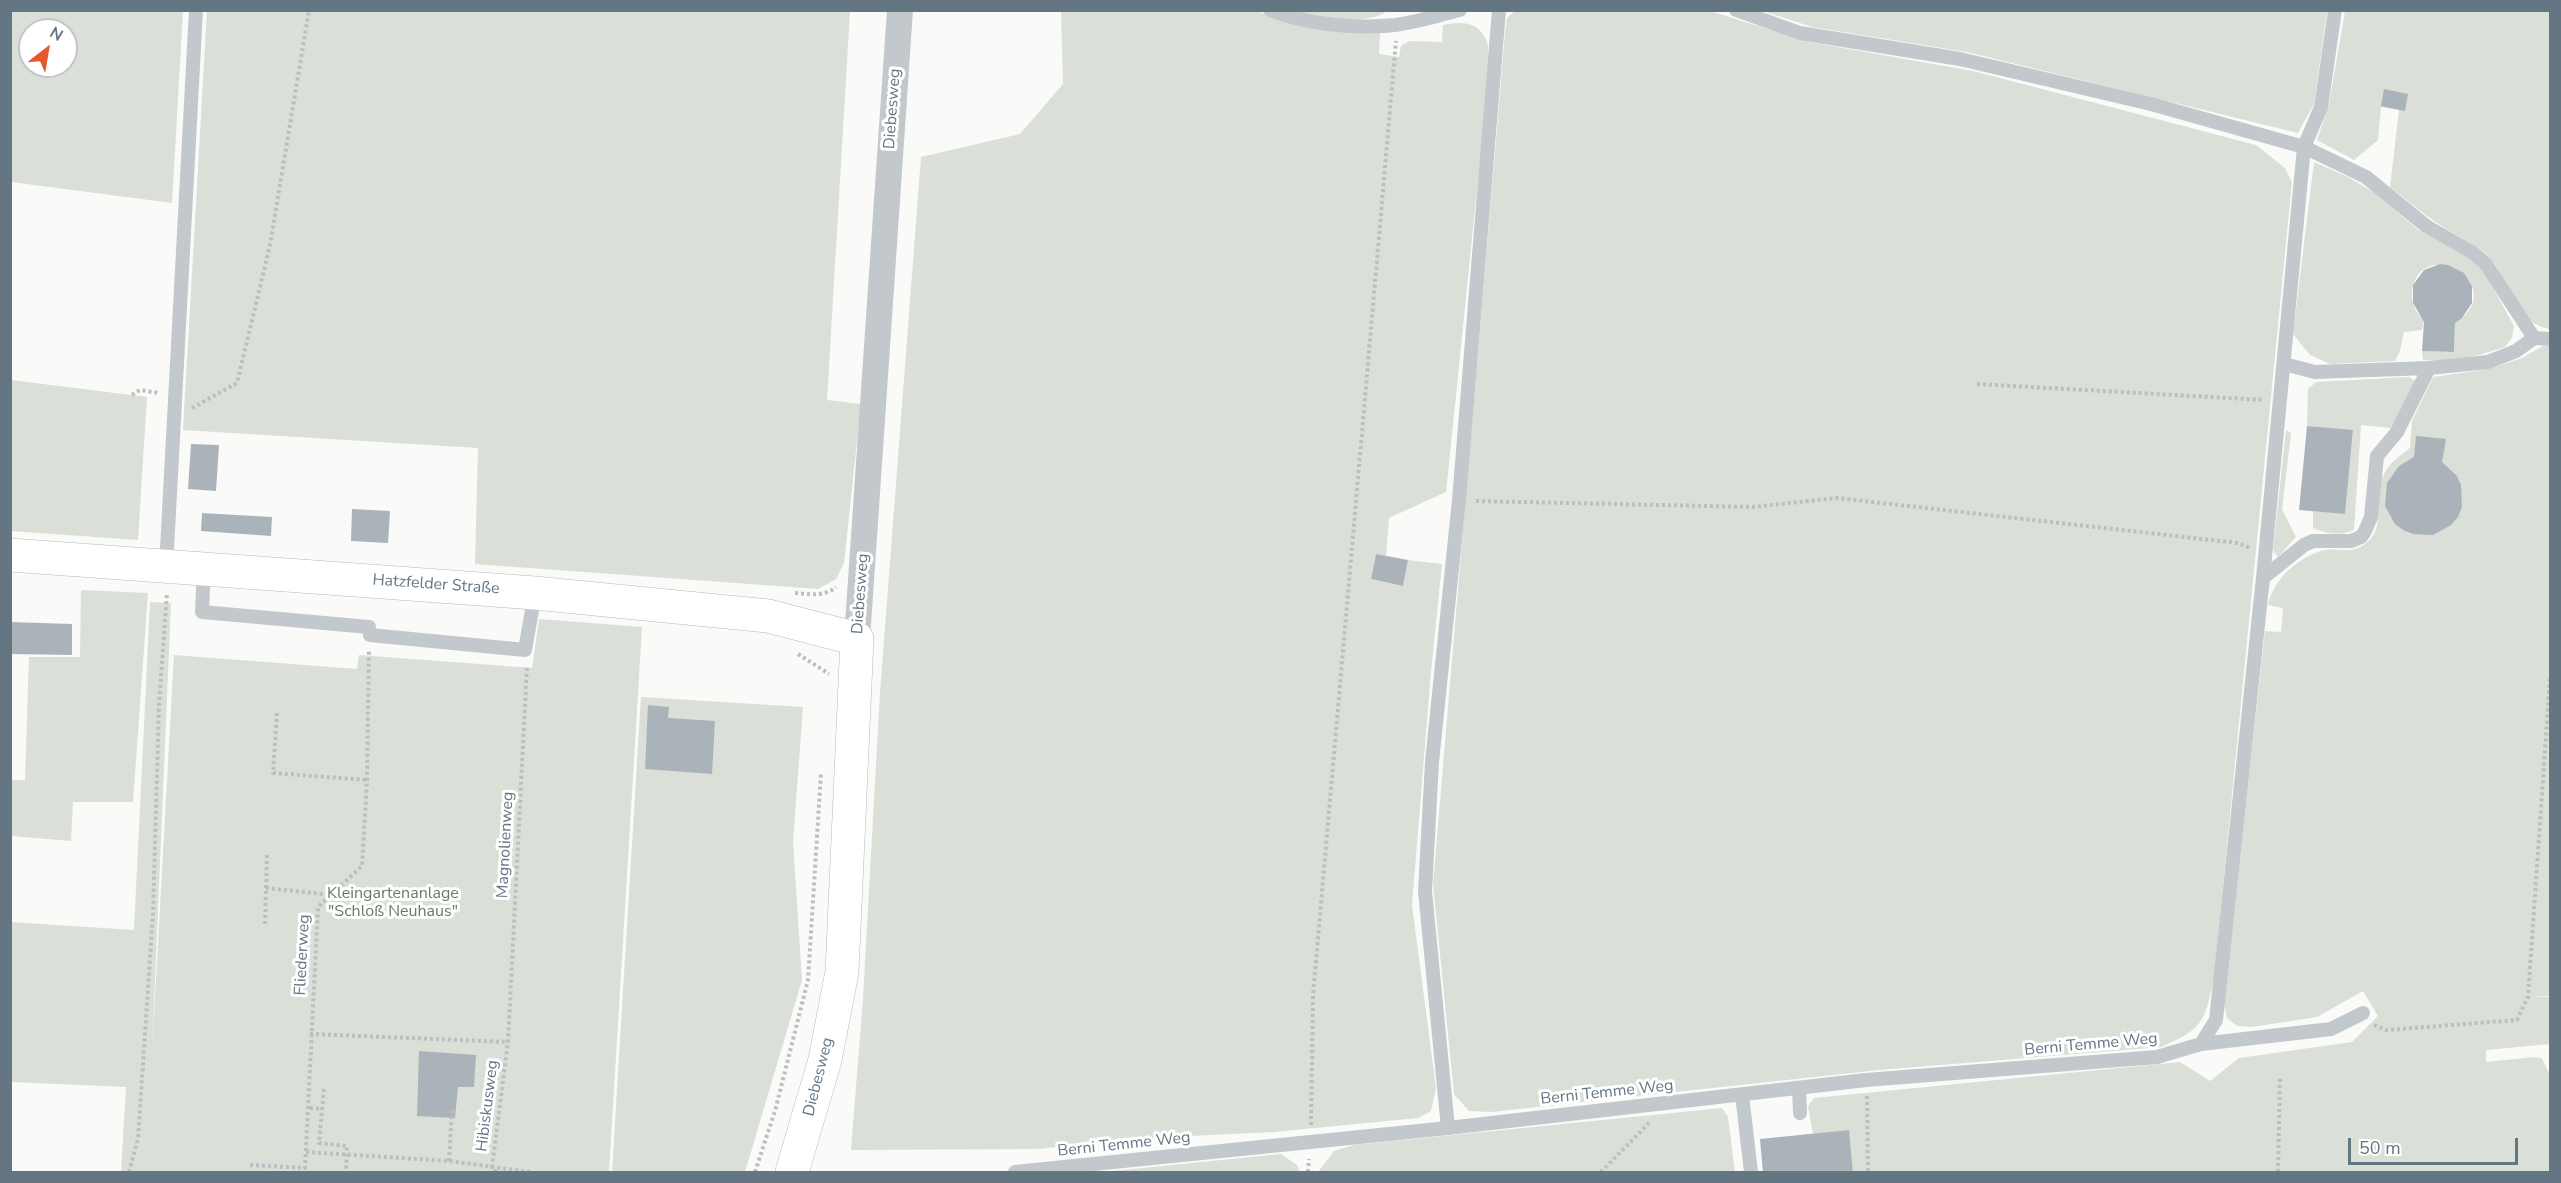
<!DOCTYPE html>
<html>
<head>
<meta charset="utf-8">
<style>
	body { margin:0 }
	#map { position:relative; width:2561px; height:1183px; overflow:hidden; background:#fafaf8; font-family:"Nunito Sans",sans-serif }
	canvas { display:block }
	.frame { position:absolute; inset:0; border:12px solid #657683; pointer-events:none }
	.north { position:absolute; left:18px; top:18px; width:60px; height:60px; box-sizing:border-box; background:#fff; border:2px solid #c1c8cd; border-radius:50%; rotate:31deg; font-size:16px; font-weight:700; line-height:24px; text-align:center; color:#657683 }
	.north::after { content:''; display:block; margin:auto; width:21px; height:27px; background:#e4572e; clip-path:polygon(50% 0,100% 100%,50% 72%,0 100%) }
	.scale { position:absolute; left:2348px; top:1138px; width:170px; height:27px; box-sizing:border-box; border:3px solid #657683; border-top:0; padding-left:8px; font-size:18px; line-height:21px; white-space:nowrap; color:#657683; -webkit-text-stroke:4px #fff; paint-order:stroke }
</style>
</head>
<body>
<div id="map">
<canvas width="2561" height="1183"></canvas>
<div class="frame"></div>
<div class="north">N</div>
<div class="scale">50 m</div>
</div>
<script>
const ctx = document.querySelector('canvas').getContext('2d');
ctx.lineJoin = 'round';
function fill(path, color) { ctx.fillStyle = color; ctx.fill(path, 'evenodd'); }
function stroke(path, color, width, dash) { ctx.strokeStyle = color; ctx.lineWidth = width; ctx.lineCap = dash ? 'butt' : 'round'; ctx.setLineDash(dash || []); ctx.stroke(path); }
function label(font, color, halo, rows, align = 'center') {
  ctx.font = font + ' "Nunito Sans",sans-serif'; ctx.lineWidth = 6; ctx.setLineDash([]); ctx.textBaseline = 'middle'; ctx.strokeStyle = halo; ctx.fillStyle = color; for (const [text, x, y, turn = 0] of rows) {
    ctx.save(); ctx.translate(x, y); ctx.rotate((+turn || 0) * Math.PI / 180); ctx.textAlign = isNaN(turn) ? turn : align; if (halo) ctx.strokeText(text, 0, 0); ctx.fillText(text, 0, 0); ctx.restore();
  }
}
fill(new Path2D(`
	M11 10 183 11 172 203 11 182ZM30 30H66V66H30Z
	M1516 10 1710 11 1809 42 1973 71 2256 145 2285 168 2292 182 2214 978C2204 1023 2204 1028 2161 1047L1879 1070 1491 1112 1469 1111 1454 1094 1433 884 1505 33 1507 18Z
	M207 11H850L827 400 861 404 844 563 836 579 818 589 475 564 478 448 183 430Z
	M1061 11H1255L1311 27 1380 33 1379 54 1399 57 1401 46 1409 41 1442 42 1443 25C1462 21 1479 21 1487 42 1492 55 1483 133 1481 151 1469 265 1458 378 1446 492L1389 518 1386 556 1376 554 1371 579 1403 586 1408 560 1442 564 1431 672 1412 905 1436 1088 1431 1111 1418 1118 1274 1132 1148 1138 1038 1149 851 1150 863 999 880 693 921 157 1020 134 1063 84Z
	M1294 11H1387C1368 26 1317 18 1294 11Z
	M1763 11H2327L2314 104 2298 133 1967 52 1812 27Z
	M2345 11H2550V329C2518 324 2511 288 2495 264 2482 246 2460 238 2442 226 2424 215 2407 200 2390 187L2399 110 2381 107 2378 140 2354 160 2317 140 2329 104Z
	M2314 162 2348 177 2375 193 2418 230 2479 262 2514 326 2512 338 2505 347 2455 362 2423 360 2422 351 2454 352 2455 323C2513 286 2421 232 2412 291 2411 302 2415 313 2424 320L2422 330 2404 332 2400 351 2395 361 2330 364 2310 355 2293 334Z
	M2543 346H2550V996H2532L2550 997V1044L2486 1050V1062L2534 1057 2542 1058 2550 1075V1172H1853L1848 1130 1813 1134 1808 1106 1814 1098 2180 1062 2210 1081 2239 1058 2352 1042 2378 1016 2363 991 2317 1017 2252 1027 2237 1026 2227 1018 2224 1004 2265 631 2281 632 2283 608 2268 605C2273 579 2299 556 2325 550 2337 548 2351 553 2362 546 2389 531 2371 497 2384 474 2389 463 2401 455 2410 448L2412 421 2433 377 2488 369 2522 358Z
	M2409 377 2415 381 2392 428 2361 425 2354 530C2339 536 2327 534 2313 528V511L2345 514 2353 431 2307 426 2308 389 2316 382Z
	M11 380 147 397 138 540 11 531Z
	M2286 430 2291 433 2282 509 2296 537 2278 557 2273 550Z
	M81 590 148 593 133 802H73L71 841 11 836V780H25L29 657H80Z
	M150 602 171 603 152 1051 174 655 357 669 359 655 532 668 539 619 642 627 609 1172H121L126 1087 11 1082 10 922 134 930Z
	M641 697 803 707 793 841 802 980 745 1172 612 1171Z
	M1722 1108 1728 1117 1735 1172H1318L1334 1151 1354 1145Z
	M1281 1154 1297 1165 1300 1172H1102Z`), '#dadfd7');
fill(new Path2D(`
	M2384 89 2408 94 2405 111 2381 106Z
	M2440 264 2448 265 2464 273 2472 286V303L2462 318 2455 323 2454 352 2422 351 2424 322 2413 303V285L2424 270Z
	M2307 426 2353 430 2345 514 2299 510Z
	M2416 436 2446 439 2442 462 2457 476 2461 485 2462 507 2458 517 2451 525 2433 535 2413 534 2403 530 2395 524 2385 506 2387 483 2399 466 2414 457Z
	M191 444 219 445 216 491 188 489Z
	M352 509 390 511 388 543 351 541Z
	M202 513 272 517 271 536 201 531Z
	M1376 554 1408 560 1403 586 1371 579Z
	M10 622 72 624V655L10 654Z
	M648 705 669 707 668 718 715 721 712 774 645 769Z
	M419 1051 476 1055 474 1087H458L455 1118 417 1116Z
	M1849 1130 1853 1173H1763L1760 1139Z`), '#aab3b9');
const secondary = new Path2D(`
	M10 555 535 593 768 616 857 639 842 972 825 1060 792 1172`);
stroke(secondary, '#b3babf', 34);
stroke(new Path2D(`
	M1977 384 2264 400
	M132 395 140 390 160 393
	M192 408 237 383 270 245 309 10
	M1476 501 1753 507 1837 498 2238 543 2250 548
	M795 593C810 594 824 597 836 587
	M798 654 829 674
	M277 713 273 773 367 780
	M266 888 332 895
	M265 924 267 854
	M2374 1025 2386 1030 2517 1020 2528 997 2550 678
	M310 1034 508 1042
	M324 1089 319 1143 347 1146 346 1172
	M1867 1096 1868 1172
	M310 1108 322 1109
	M1311 1125 1313 996 1396 41
	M306 1152 449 1161 530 1172
	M449 1161 452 1109
	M250 1165 305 1168 318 907 362 866 367 780 369 650
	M129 1172 138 1139 153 914 159 705 167 593
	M496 1172 492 1167 508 1042 527 666
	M755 1172 775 1111 808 980 821 773
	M1308 1172 1309 1159
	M1601 1172 1649 1123
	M2278 1172 2280 1077`), '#bbbfc2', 4, [3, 3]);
stroke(new Path2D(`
	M1270 10C1309 25 1355 29 1395 25 1417 22 1439 15 1460 10
	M1736 10 1800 33 1960 59 2151 104 2304 147 2263 578 2216 1020 2201 1044
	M2534 338 2550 339
	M2284 364 2315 372 2429 368
	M168 565 167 549 196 10
	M204 568 202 612 369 627 370 635 525 650 535 593
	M2263 578 2304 545 2313 541H2351L2361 537 2365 531 2371 517 2377 456 2397 432 2429 368 2488 362 2516 351 2534 338 2486 264 2472 252 2426 226 2366 177 2304 147 2321 107 2335 10
	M1799 1088 1800 1113
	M1742 1095 1751 1172
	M1448 1128 1425 891 1432 762 1459 500 1499 10
	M1015 1172 1448 1128 1866 1080 2157 1057 2201 1044 2331 1029 2363 1013`), '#c3c8cc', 14);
stroke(new Path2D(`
	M857 639 900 10`), '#c3c8cc', 26);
stroke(secondary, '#fff', 33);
label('16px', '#657683', '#fff', [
	["Diebesweg",893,109,-86],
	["Hatzfelder Straße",436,585,4],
	["Diebesweg",861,594,-86],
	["Magnolienweg",506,845,-87],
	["Fliederweg",303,955,-87],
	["Berni Temme Weg",2091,1045,-5],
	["Diebesweg",819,1077,-76],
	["Berni Temme Weg",1607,1093,-6],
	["Hibiskusweg",488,1106,-83],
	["Berni Temme Weg",1124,1145,-6]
]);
label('16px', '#687a64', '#fff', [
	["Kleingartenanlage",393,894],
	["\"Schloß Neuhaus\"",393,912]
]);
</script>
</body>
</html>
